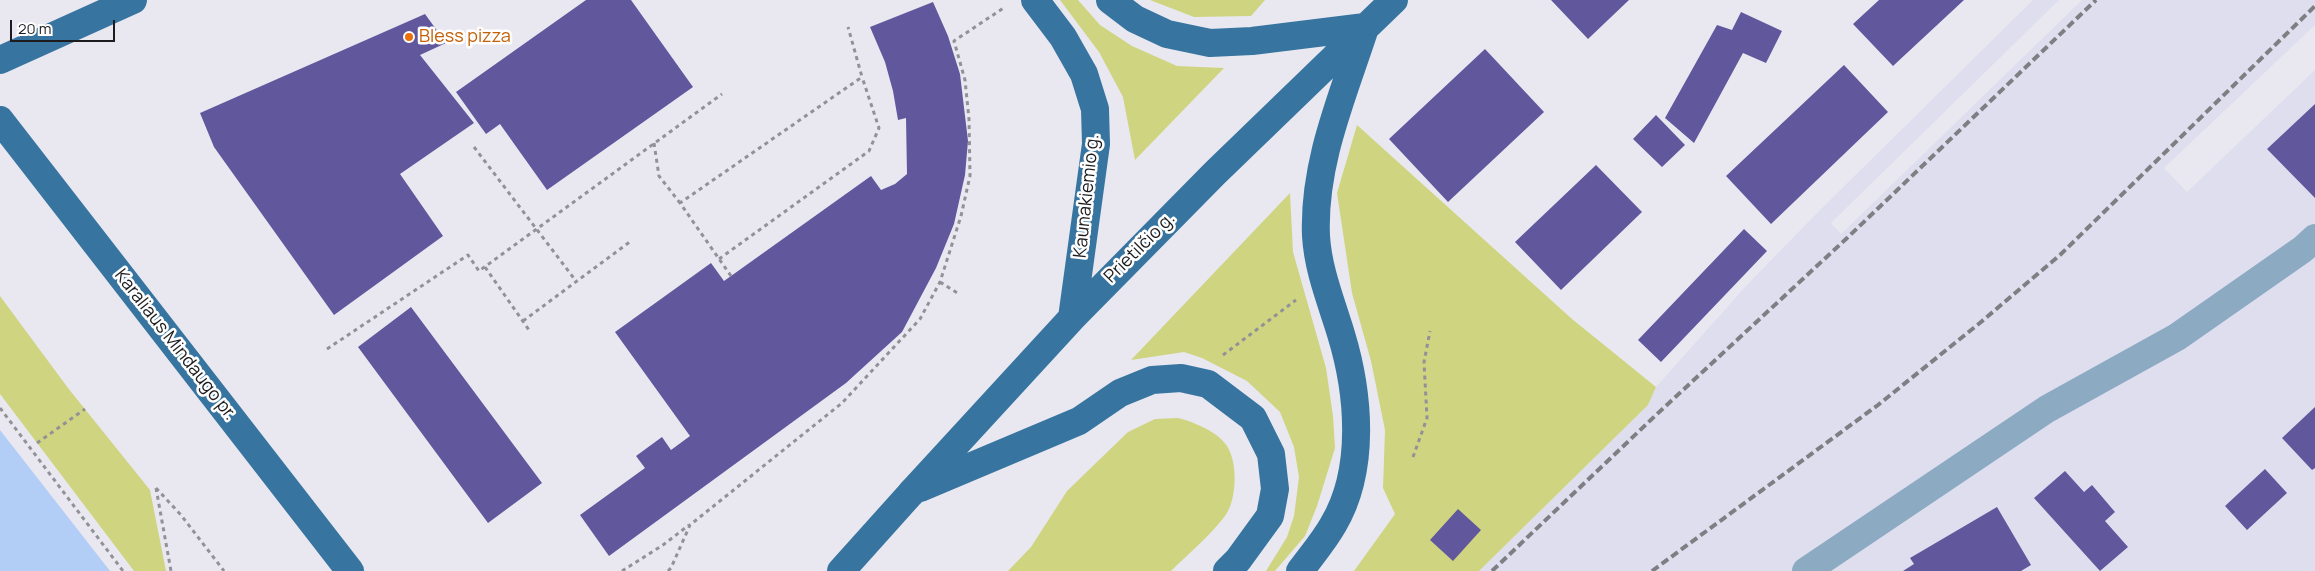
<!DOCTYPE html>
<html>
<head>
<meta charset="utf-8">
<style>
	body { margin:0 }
	#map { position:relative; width:2315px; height:571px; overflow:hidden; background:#e9e8f0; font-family:Manrope,sans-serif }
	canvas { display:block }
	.scale { position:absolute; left:10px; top:20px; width:105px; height:22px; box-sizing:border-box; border:2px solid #1c1c1f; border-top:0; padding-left:6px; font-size:15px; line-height:18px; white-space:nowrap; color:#1c1c1f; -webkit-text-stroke:4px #fff; paint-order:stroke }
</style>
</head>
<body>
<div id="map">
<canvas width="2315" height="571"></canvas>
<div class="scale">20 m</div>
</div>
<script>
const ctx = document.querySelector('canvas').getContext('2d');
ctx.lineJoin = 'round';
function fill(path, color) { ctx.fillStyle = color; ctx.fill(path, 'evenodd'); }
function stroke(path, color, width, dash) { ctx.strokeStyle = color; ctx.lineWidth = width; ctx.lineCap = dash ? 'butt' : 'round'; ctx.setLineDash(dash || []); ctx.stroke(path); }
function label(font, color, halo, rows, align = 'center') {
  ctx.font = font + ' Manrope,sans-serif'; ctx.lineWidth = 5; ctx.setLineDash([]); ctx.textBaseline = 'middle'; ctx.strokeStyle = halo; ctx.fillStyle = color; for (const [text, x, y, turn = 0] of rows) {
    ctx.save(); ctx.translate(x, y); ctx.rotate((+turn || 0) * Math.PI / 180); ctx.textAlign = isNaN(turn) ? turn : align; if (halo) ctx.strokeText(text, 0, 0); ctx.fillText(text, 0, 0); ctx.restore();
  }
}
fill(new Path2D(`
	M2033 0H2059L1831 223 1841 234 2082 0H2315V25L2164 168 2187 192 2315 70V571H1479L1648 405 1656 387 1745 287 1816 214Z`), '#dfdeee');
fill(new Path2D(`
	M1060 0H1078L1100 25 1132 46 1177 66 1224 68 1135 160 1123 97 1099 52Z
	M1150 0H1265L1251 16 1194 17Z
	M1357 125 1572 319 1656 387 1648 405 1479 571H1354L1395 514 1383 488 1385 430 1371 361 1352 293 1337 193Z
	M1290 193 1293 252 1326 368 1333 416 1335 448 1317 506 1305 536 1275 571H1266L1287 537 1294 516 1299 477 1294 447 1280 412 1247 381 1202 358 1184 352 1131 360Z
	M0 296 68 388 150 490 166 571H134L0 394Z
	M1178 418C1194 422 1218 432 1227 446 1238 463 1237 500 1225 516 1210 536 1189 553 1171 571H1008L1031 547 1067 491 1128 432 1155 419Z`), '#cfd480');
fill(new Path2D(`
	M0 430 110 571H0Z`), '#b2cdf6');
fill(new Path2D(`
	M586 0H631L693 87 547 190 500 124 486 134 456 92Z
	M1551 0H1629L1588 39Z
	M1879 0H1964L1893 66 1853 24Z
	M933 2 948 36 960 74 968 141 965 175 954 224 936 268 902 332 846 383 609 556 580 515 645 468 636 456 662 437 671 450 690 436 615 332 711 263 724 281 871 176 881 190 895 184 907 174 906 118 898 120 893 91 885 62 870 27Z
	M1741 12 1782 31 1766 63 1743 53 1694 143 1665 118 1717 25 1732 30Z
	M425 14 446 43 420 55 474 123 400 174 443 236 334 315 214 147 200 113Z
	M1485 49 1544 112 1448 202 1389 139Z
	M1844 65 1888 112 1771 224 1726 176Z
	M2315 104V198L2267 149Z
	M1656 115 1685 145 1662 167 1633 139Z
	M1596 165 1642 212 1561 290 1515 242Z
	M1744 229 1767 251 1661 362 1638 340Z
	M411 307 542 483 488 523 358 347Z
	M2315 407V468L2312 470 2282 438Z
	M2265 469 2287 493 2247 530 2225 506Z
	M2065 471 2084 492 2092 485 2115 512 2105 521 2128 547 2100 571 2034 498Z
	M1997 507 2031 565 2021 571H1903L1914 564 1910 558Z
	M1458 509 1481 530 1453 561 1430 540Z`), '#60579d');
stroke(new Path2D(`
	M654 143 659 176 680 203
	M474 147 576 281
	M719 259 869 151 879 128 862 77
	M485 267 529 330
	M731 276 680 203 862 77 848 27
	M940 282 959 294
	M523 321 631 241
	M327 349 468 255 479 271 722 94
	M1223 355 1296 300
	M0 408 123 571
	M37 443 85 409
	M1413 457 1427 418 1424 362 1430 331
	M156 488 181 515 224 571
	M156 488 171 571
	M622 571 663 545 689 525
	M668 571 671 568 690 525 842 403 920 319 940 282 961 216 970 176 969 119 965 80 954 41 1005 7`), '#929197', 3, [4, 4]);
stroke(new Path2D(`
	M1806 571 2047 409 2177 337 2303 249 2315 238`), '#8cabc3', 28);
stroke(new Path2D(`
	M1035 0 1063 37 1084 74 1095 109 1096 144 1072 318
	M1110 0 1135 19 1167 34 1210 43 1252 41 1365 27
	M0 60 133 0
	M0 120 350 571
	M920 488 1079 421 1120 393 1152 380 1181 378 1208 384 1253 418 1271 454 1275 489 1270 516 1238 560 1227 571
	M912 492 1072 318 1215 173 1394 0
	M1300 571C1311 556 1324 541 1333 525 1366 470 1359 393 1341 334 1331 301 1318 270 1316 236 1313 164 1342 98 1364 31`), '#3775a0', 28);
stroke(new Path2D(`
	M1492 571 1656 415 1846 239 2096 0
	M1652 571 1878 405 1981 322 2060 255 2315 6`), '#7e7e83', 4, [8, 4]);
stroke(new Path2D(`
	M841 571 912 492`), '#3775a0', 28);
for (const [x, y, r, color] of [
	[409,37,5,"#e8710a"]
]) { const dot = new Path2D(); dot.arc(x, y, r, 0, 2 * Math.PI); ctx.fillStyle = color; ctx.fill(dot); stroke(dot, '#fff', 2); }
label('18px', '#c56008', '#fff', [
	["Bless pizza",419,37]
], 'left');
label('18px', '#1c1c1f', '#fff', [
	["Kaunakiemio g.",1087,196,-84],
	["Prietilčio g.",1140,248,-45],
	["Karaliaus Mindaugo pr.",175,345,52]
]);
</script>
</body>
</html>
